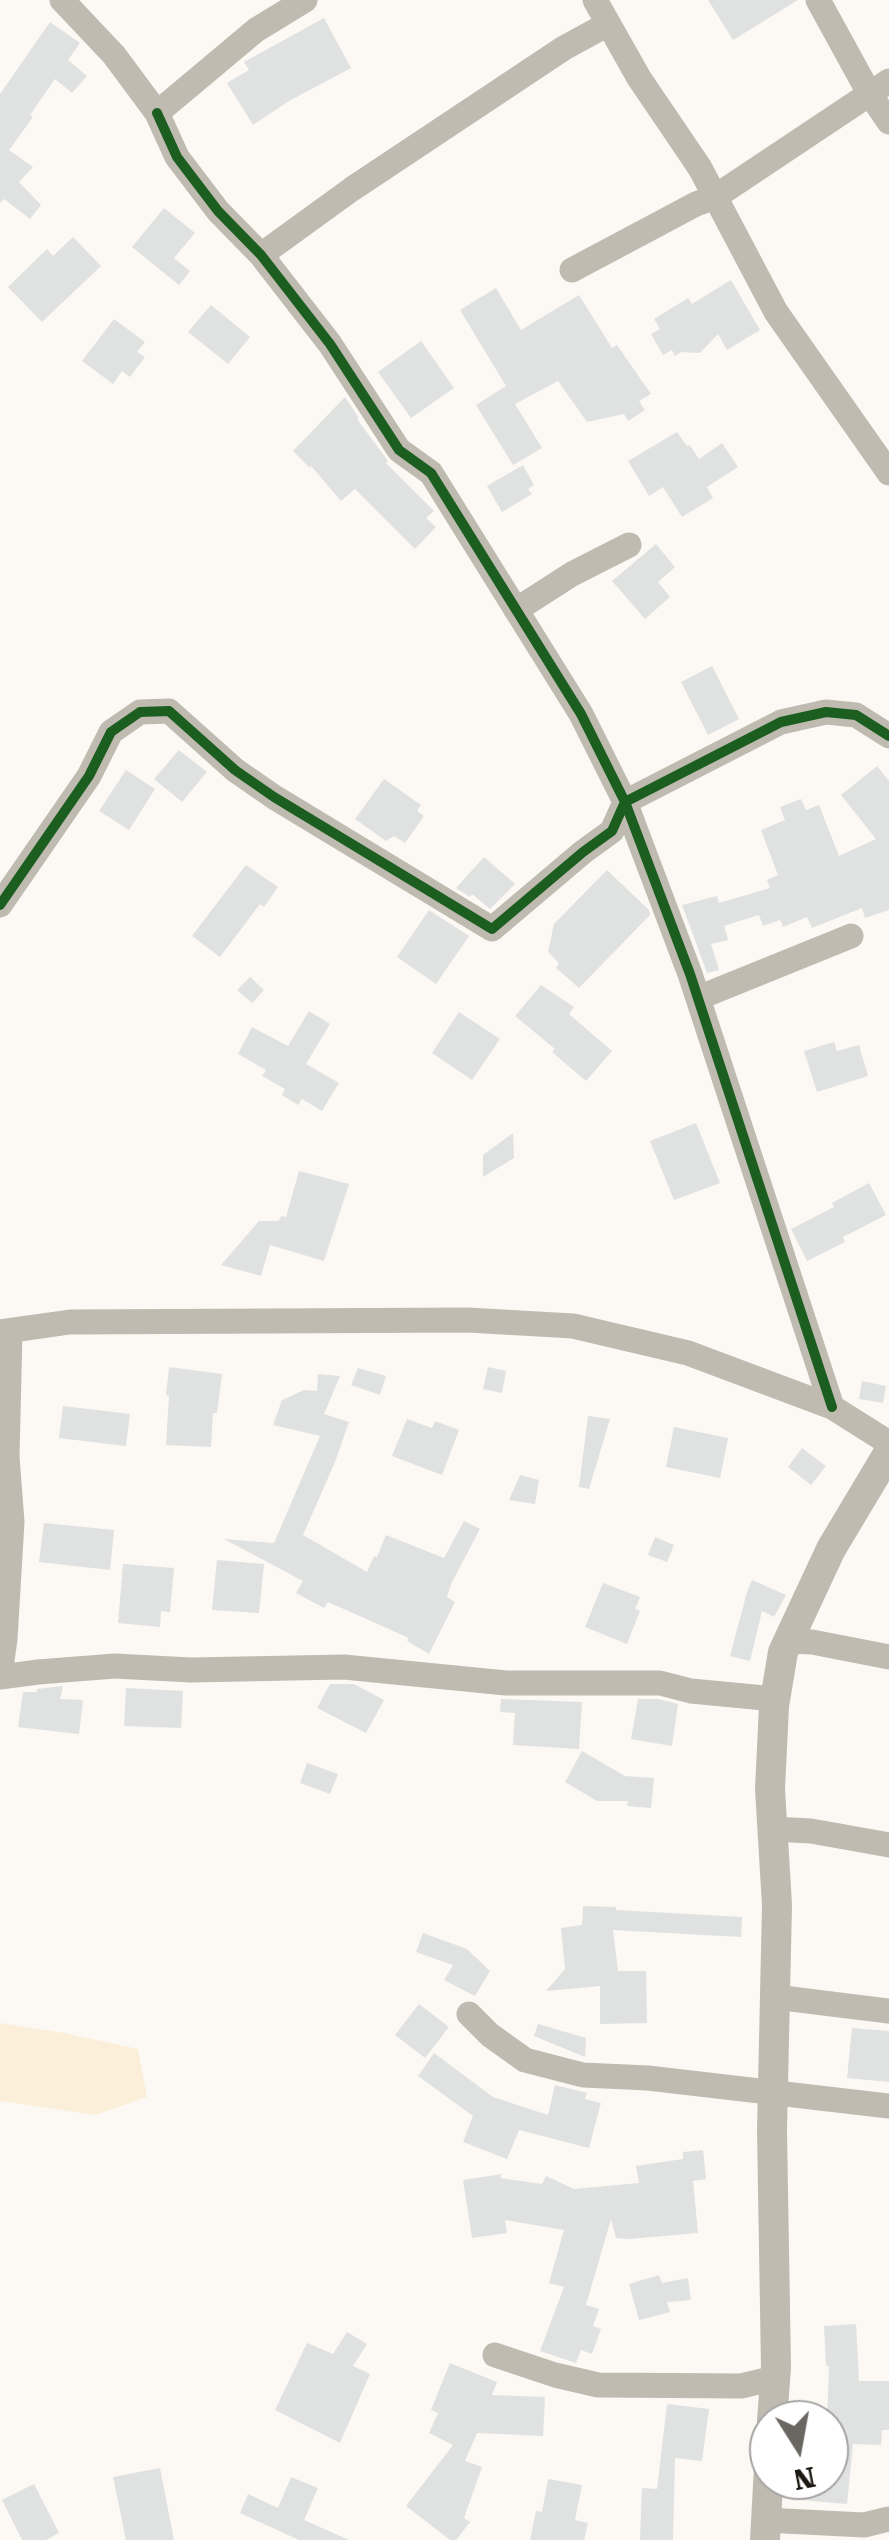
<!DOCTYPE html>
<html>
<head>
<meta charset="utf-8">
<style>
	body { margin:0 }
	#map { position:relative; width:889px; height:2540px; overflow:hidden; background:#fcf9f4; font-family:"Roboto Serif",serif }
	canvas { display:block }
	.north { position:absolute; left:749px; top:2400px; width:100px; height:100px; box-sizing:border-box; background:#fff; border:2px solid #a4a3a1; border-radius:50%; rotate:169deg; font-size:28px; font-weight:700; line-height:40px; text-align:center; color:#1c1913 }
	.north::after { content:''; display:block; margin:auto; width:35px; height:45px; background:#6a6762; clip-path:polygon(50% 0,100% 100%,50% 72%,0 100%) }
</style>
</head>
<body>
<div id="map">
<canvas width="889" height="2540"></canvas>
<div class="north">N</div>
</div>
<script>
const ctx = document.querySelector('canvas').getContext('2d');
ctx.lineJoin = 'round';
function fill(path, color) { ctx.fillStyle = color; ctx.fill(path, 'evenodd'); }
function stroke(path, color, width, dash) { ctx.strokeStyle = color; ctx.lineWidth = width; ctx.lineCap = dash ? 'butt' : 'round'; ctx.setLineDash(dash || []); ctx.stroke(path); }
fill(new Path2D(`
	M0 2023 64 2033 138 2049 147 2097 95 2115 0 2101Z`), '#fbefd9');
fill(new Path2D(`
	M708 0H798L733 40Z
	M324 18 351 68 289 101 253 125 227 83 249 70 244 62Z
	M50 22 80 43 68 60 87 76 72 93 55 79 30 115 33 117 9 150 33 167 19 182 41 205 30 219 4 199 0 203V94Z
	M164 208 195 233 174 258 190 271 179 285 132 247Z
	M73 237 101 266 42 322 8 287 47 249 53 256Z
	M731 280 760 330 727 350 718 334 700 353 681 352 675 356 672 350 663 355 651 334 660 329 654 319 688 298 692 304Z
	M496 288 521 330 579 295 612 348 617 345 651 394 639 401 645 410 628 421 624 414 587 422 558 381 515 404 542 448 513 465 476 405 506 386 460 310Z
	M211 305 250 337 228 364 188 332Z
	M114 319 145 342 137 352 145 357 130 377 122 371 113 384 82 361Z
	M421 341 454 388 411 418 378 372Z
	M345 397 359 418 357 419 388 461 386 463 434 511 426 518 436 527 415 549 355 489 341 501 311 466 310 468 293 451Z
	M677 432 687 446 690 445 699 459 722 443 738 467 707 487 713 498 682 517 663 487 649 496 628 461Z
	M523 465 534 485 528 489 532 494 502 512 487 486Z
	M656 544 675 567 658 582 670 597 645 619 612 581Z
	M712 666 739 719 708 735 681 682Z
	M179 750 207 772 182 802 154 779Z
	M877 766 889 781V910L865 918 862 908 812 928 807 917 783 927 780 920 763 926 759 915 724 926 728 940 711 944 719 970 707 973 682 905 717 896 719 903 770 888 767 880 778 875 761 830 785 820 780 807 801 799 806 810 819 805 839 856 876 839 841 795Z
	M126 770 155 789 129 830 99 811Z
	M384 779 421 805 417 811 424 816 405 843 394 836 386 841 355 819Z
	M484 857 515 884 490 909 472 894 470 897 456 888Z
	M246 865 278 887 264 907 260 904 220 957 192 936Z
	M607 870 649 910 650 915 579 988 556 968 559 963 548 952 554 924Z
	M429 910 469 936 436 984 397 957Z
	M250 977 264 990 252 1003 237 990Z
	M541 985 574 1007 569 1014 612 1051 586 1081 552 1052 555 1049 515 1016Z
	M309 1011 330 1024 306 1064 339 1083 322 1111 302 1099 298 1105 282 1095 285 1089 262 1076 266 1070 238 1054 252 1027 288 1046Z
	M459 1012 500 1039 472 1080 432 1053Z
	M834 1042 837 1051 859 1045 868 1076 817 1092 804 1051Z
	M696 1123 720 1183 674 1200 650 1141Z
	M513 1133 514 1158 483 1177V1155Z
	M299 1171 349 1184 324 1261 270 1245 261 1276 221 1265 259 1221H279L281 1216 286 1217Z
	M869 1183 886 1215 843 1237 845 1242 807 1261 791 1229 834 1207 832 1203Z
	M169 1367 222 1374 217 1413H213L211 1447 166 1445 169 1396 166 1395Z
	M488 1367 506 1371 502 1393 483 1389Z
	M358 1368 386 1376 380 1395 351 1385Z
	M318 1374 340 1376 324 1414 349 1422 335 1462 303 1535 367 1572 374 1556 377 1557 386 1535 444 1558 464 1521 480 1529 451 1584 447 1597 455 1602 429 1654 407 1641 409 1638 328 1602 324 1608 296 1593 303 1581 224 1539 274 1543 320 1436 273 1425 282 1400 304 1390 317 1391Z
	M862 1381 886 1386 883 1403 859 1399Z
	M63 1406 130 1414 126 1446 59 1438Z
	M588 1416 610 1419 589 1489 579 1487Z
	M407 1419 432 1428 435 1421 459 1430 442 1475 392 1456Z
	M674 1427 728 1438 720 1478 666 1467Z
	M802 1448 826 1466 811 1485 788 1467Z
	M520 1475 539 1480 535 1504 509 1500Z
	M44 1523 114 1530 110 1570 39 1562Z
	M655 1537 674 1545 667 1562 648 1555Z
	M217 1560 264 1564 259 1613 212 1610Z
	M123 1564 174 1568 170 1612 161 1611 160 1627 118 1623Z
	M752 1580 786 1595 774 1617 762 1611 750 1661 730 1656 747 1592Z
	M603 1583 640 1597 635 1609 640 1611 627 1644 585 1627Z
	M330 1684H354L384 1700 366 1733 317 1708Z
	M63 1686 60 1699 83 1700 79 1734 18 1727 23 1692H37V1689Z
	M126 1688 183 1691 181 1728 124 1726Z
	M501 1699 582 1702 579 1749 513 1745 515 1713 500 1712Z
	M638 1699H658L678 1704 672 1746 631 1739Z
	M582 1751 625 1776 654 1778 651 1808 627 1806 628 1801H597L565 1782Z
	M307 1763 338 1774 330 1794 300 1783Z
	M583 1906 616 1907V1910L742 1917 741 1937 613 1930 618 1971H646L647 2023 600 2024V1986L546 1991 565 1969 561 1928 582 1925Z
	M423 1933 467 1949 490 1971 475 1996 444 1980 453 1965 416 1952Z
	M419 2004 449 2027 425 2058 395 2035Z
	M538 2024 586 2038 585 2057 534 2036Z
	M852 2028 889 2031V2082L847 2078Z
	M434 2053 493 2097 548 2115 555 2085 587 2093 585 2099 601 2103 589 2148 519 2130 507 2159 463 2142 473 2116 418 2076Z
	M703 2150 706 2179 693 2181 698 2233 629 2239 616 2238 611 2219 586 2305 599 2309 593 2326 601 2329 592 2354 581 2350 576 2363 540 2351 564 2287 549 2283 564 2230 505 2220 507 2233 472 2238 463 2180 502 2174 500 2178 542 2184 546 2176 574 2189 639 2183 636 2166 683 2159V2152Z
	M659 2275 662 2283 688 2278 691 2300 667 2302 670 2312 639 2320 629 2284Z
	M856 2324 859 2381H889V2430H882L881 2445 853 2444 847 2504 800 2500 802 2480H829V2420H827L829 2366H826L824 2326Z
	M347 2332 367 2344 353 2366 370 2374 340 2443 275 2410 307 2343 333 2354Z
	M450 2363 497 2382 492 2395 545 2397 543 2436 477 2433 465 2461 482 2467 464 2518 470 2522 456 2540H450L406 2506 453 2445 429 2433 438 2413 431 2410Z
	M667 2404 709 2409 702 2461 675 2458 673 2540H640L642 2488 657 2489Z
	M160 2468 174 2540H126L113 2477Z
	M291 2477 318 2488 304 2520 349 2540H299L240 2513 248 2494 278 2508Z
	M548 2479 582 2485 575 2520 588 2523 584 2540H530L536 2511 542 2512Z
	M34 2484 59 2533 46 2540H22L2 2500Z`), '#e0e1e1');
stroke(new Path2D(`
	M62 0 114 55 157 113 256 30 305 0
	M595 0 639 78 700 168 776 312 889 473
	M818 0 869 93 889 122
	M157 113 177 157 218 211 261 255 330 344 399 450 431 473 581 714 625 802 690 974 832 1407
	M261 255 352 189 564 48 608 24
	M572 270 696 204 715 197 889 81
	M516 610 572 574 629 545
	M0 905 89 776 111 732 140 712 169 711 235 770 274 797 492 929 583 852 612 831 625 802 781 722 826 712 856 715 889 736
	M698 998 851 936
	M0 1332 70 1322 468 1320 573 1326 688 1353 832 1407 889 1443
	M788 1641 812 1642 889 1657
	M0 1675 5 1639 12 1522 7 1457 10 1332
	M0 1677 38 1672 115 1666 191 1670 344 1667 506 1683H660L691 1691 775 1699
	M773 1829 811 1831 889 1845
	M775 1997 889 2011
	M469 2014 490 2035 525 2060 583 2075 648 2078 889 2106
	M495 2355 555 2375 598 2385 741 2386 775 2378
	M765 2520 864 2525 889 2519`), '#c0bbb1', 25);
stroke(new Path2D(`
	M772 2420 776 2368 772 2130 777 1905 770 1789 774 1706 783 1652 831 1549 889 1452
	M765 2540 769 2467`), '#c0bbb1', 30);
stroke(new Path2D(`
	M157 113 177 157 218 211 261 255 330 344 399 450 431 473 581 714 625 802 690 974 832 1407
	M0 905 89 776 111 732 140 712 169 711 235 770 274 797 492 929 583 852 612 831 625 802 781 722 826 712 856 715 889 736`), '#1b5e20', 10);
</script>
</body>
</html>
